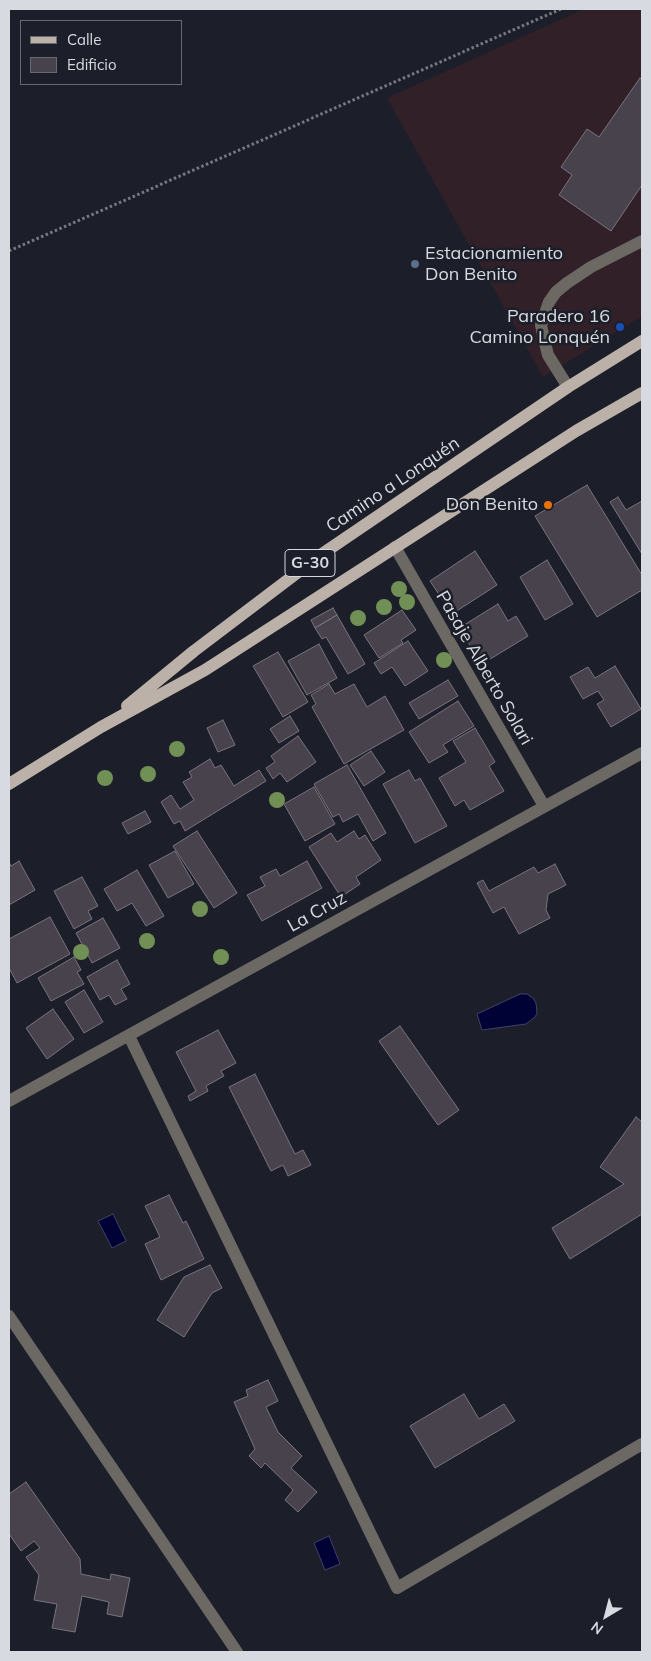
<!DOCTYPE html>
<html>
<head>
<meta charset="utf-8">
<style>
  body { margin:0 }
  #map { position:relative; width:651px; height:1661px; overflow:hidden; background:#1c1f29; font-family:Mulish,sans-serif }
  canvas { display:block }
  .frame { position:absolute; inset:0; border:10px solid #d8dae1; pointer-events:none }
  .legend { position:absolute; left:20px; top:20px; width:162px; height:65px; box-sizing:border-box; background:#1c1f29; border:1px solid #676a73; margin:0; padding:6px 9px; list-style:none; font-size:15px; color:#d8dae1 }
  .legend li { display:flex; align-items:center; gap:10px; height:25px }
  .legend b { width:25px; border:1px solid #676a73 }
  .north { position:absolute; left:581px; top:1591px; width:50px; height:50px; -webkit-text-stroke:4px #1c1f29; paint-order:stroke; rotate:217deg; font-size:14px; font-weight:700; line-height:20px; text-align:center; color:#d8dae1 }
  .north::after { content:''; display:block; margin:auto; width:18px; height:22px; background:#d8dae1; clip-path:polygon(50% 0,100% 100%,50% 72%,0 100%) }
</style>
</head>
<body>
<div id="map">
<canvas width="651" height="1661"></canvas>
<div class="frame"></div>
<ul class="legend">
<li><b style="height:6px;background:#bbb1a8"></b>Calle</li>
<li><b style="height:14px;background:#48424d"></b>Edificio</li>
</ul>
<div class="north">N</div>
</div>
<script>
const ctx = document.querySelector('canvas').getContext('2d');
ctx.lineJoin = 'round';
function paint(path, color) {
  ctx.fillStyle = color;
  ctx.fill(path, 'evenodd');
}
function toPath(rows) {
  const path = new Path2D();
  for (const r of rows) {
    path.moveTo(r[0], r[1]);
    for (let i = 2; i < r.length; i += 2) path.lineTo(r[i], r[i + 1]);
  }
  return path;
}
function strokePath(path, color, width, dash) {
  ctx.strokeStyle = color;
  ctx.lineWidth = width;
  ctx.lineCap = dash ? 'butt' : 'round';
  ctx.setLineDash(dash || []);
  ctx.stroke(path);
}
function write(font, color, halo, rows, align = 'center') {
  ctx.font = font + ' Mulish,sans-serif';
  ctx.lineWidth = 5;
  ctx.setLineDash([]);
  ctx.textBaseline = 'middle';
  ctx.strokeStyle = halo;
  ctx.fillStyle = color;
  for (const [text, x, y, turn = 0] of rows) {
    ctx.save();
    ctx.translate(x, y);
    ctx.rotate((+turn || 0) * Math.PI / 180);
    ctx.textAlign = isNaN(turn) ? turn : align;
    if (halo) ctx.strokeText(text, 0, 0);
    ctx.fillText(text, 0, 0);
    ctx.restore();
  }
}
const commercial = toPath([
  [584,9,642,9,642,316,543,377,387,98]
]);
const water = toPath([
  [520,994,527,994,533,998,536,1003,537,1013,535,1017,526,1024,482,1030,477,1014,520,994],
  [113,1214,126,1241,112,1248,98,1221,113,1214],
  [329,1536,340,1564,325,1570,314,1543,329,1536]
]);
const building = toPath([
  [640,78,642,80,642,185,611,231,559,195,572,175,561,167,587,129,599,137,640,78],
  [587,485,642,575,642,590,597,617,535,516,587,485],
  [618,497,626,510,642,501,642,554,610,502,618,497],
  [475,551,497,585,452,614,430,581,475,551],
  [547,560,573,604,545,620,520,577,547,560],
  [498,604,508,621,516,616,528,636,482,664,459,628,498,604],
  [333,608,337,615,315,628,311,620,333,608],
  [402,610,416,630,401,640,403,643,379,658,364,635,402,610],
  [337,615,365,664,348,674,326,637,322,639,315,628,337,615],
  [408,641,428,671,405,686,392,667,381,674,374,663,408,641],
  [319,644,337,678,307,695,288,661,319,644],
  [278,652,308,702,283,717,253,666,278,652],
  [615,666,641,709,611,727,597,704,604,700,598,691,583,699,570,677,588,667,595,678,615,666],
  [448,680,458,696,419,719,409,703,448,680],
  [329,684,335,694,354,684,367,707,385,696,404,730,344,764,312,707,316,704,311,695,329,684],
  [458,701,474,726,443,745,448,752,429,763,409,732,458,701],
  [290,716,299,731,279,743,270,729,290,716],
  [223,720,235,745,218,752,207,728,223,720],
  [475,728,495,762,489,766,504,791,470,810,464,800,455,806,439,778,466,762,453,741,475,728],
  [298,736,316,762,287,782,280,773,273,779,266,768,275,762,271,756,298,736],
  [371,751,385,772,364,786,350,765,371,751],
  [210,759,215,768,221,765,234,786,259,770,266,781,185,831,180,821,174,824,161,802,171,795,180,809,194,800,183,782,192,777,189,772,210,759],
  [347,765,386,833,373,841,358,814,343,822,339,814,333,817,314,784,347,765],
  [409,770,415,781,420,778,447,826,415,843,383,784,409,770],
  [314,787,335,824,305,841,284,804,314,787],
  [145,811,151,822,128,834,122,823,145,811],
  [197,831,237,893,214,908,173,846,197,831],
  [354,831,359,839,365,835,381,860,356,877,360,884,341,897,309,847,331,833,337,842,354,831],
  [175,851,194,884,168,898,149,865,175,851],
  [19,861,35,890,9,905,9,862,11,866,19,861],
  [307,861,322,888,262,921,247,895,265,886,260,877,276,869,280,876,307,861],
  [555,864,566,885,548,894,546,910,550,918,519,934,504,907,493,913,477,883,483,880,489,891,534,867,538,873,555,864],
  [137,870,164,916,146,926,132,903,117,911,104,889,137,870],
  [82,877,98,906,88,911,92,919,74,929,54,891,82,877],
  [50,917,70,954,17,983,9,968,9,939,50,917],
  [103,918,120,948,92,963,76,933,103,918],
  [74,957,81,970,77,972,84,984,51,1001,38,978,74,957],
  [117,960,130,984,121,989,127,999,115,1005,109,995,100,1000,87,977,117,960],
  [84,990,103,1022,84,1033,65,1002,84,990],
  [53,1009,74,1039,47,1059,26,1028,53,1009],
  [400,1026,459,1110,438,1125,379,1041,400,1026],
  [218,1030,236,1063,221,1071,224,1076,206,1086,208,1091,190,1101,188,1096,196,1091,176,1052,218,1030],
  [255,1074,295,1154,303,1150,311,1165,288,1176,283,1165,271,1171,229,1087,255,1074],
  [636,1117,642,1122,642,1214,570,1259,552,1228,624,1184,600,1167,636,1117],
  [169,1195,183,1223,186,1221,204,1259,161,1280,145,1244,160,1237,145,1206,169,1195],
  [210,1265,222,1288,212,1293,184,1337,157,1320,184,1277,210,1265],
  [268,1380,278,1401,266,1407,278,1432,302,1456,291,1468,317,1492,298,1512,285,1500,293,1490,265,1463,261,1468,249,1456,255,1449,234,1402,248,1396,246,1390,268,1380],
  [464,1394,479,1419,504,1404,515,1421,435,1468,410,1426,464,1394],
  [26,1482,80,1559,81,1574,110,1580,111,1574,130,1578,122,1617,107,1614,109,1602,82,1596,75,1632,52,1628,57,1604,34,1600,39,1575,26,1557,40,1548,34,1541,21,1551,9,1534,9,1494,26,1482]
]);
const path = toPath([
  [9,251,561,9]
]);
const minor = toPath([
  [568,387,548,355,544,339,541,325,549,302,556,292,567,283,591,267,642,241],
  [395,547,544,806],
  [129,1036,397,1588,642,1444],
  [9,1101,642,753],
  [9,1316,237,1652]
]);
const major = toPath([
  [127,706,194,651,322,554,568,387,642,341],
  [9,784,101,727,205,670,576,431,642,393]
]);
const trees = [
  [399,589],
  [407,602],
  [384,607],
  [358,618],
  [444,660],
  [177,749],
  [148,774],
  [105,778],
  [277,800],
  [200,909],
  [147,941],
  [81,952],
  [221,957]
];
const markers = [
  [415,264,5,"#5c6f8a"],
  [620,327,5,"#1a4fb4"],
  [548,505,5,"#e8710a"]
];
const shields = [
  [310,563,50]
];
const shieldNames = [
  ["G-30",310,563]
];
const poiNames = [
  ["Estacionamiento",425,254,"left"],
  ["Don Benito",425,275,"left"],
  ["Paradero 16",610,317],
  ["Camino Lonquén",610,338],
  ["Don Benito",538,505]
];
const streetNames = [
  ["Camino a Lonquén",393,485,-34],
  ["Pasaje Alberto Solari",484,668,60],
  ["La Cruz",317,912,-29]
];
paint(commercial, '#322028');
paint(water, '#000135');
strokePath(water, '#414269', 1);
paint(building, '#48424d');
strokePath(building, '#79737f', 1);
strokePath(path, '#777982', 3, [2.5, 2.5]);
strokePath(minor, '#6c6863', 12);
strokePath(major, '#bbb1a8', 12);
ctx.fillStyle = '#719055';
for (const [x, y] of trees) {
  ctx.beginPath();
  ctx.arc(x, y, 8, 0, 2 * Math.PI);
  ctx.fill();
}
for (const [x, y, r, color] of markers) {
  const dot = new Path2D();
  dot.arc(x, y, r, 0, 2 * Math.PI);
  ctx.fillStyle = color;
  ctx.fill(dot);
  strokePath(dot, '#1c1f29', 2);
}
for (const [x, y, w] of shields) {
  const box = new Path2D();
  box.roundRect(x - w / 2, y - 13.5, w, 27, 4);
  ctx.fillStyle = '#1c1f29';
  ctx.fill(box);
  strokePath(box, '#d8dae1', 1);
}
write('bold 16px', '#d8dae1', null, shieldNames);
write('18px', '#d8dae1', '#1c1f29', poiNames, 'right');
write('18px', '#d8dae1', '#1c1f29', streetNames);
</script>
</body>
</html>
